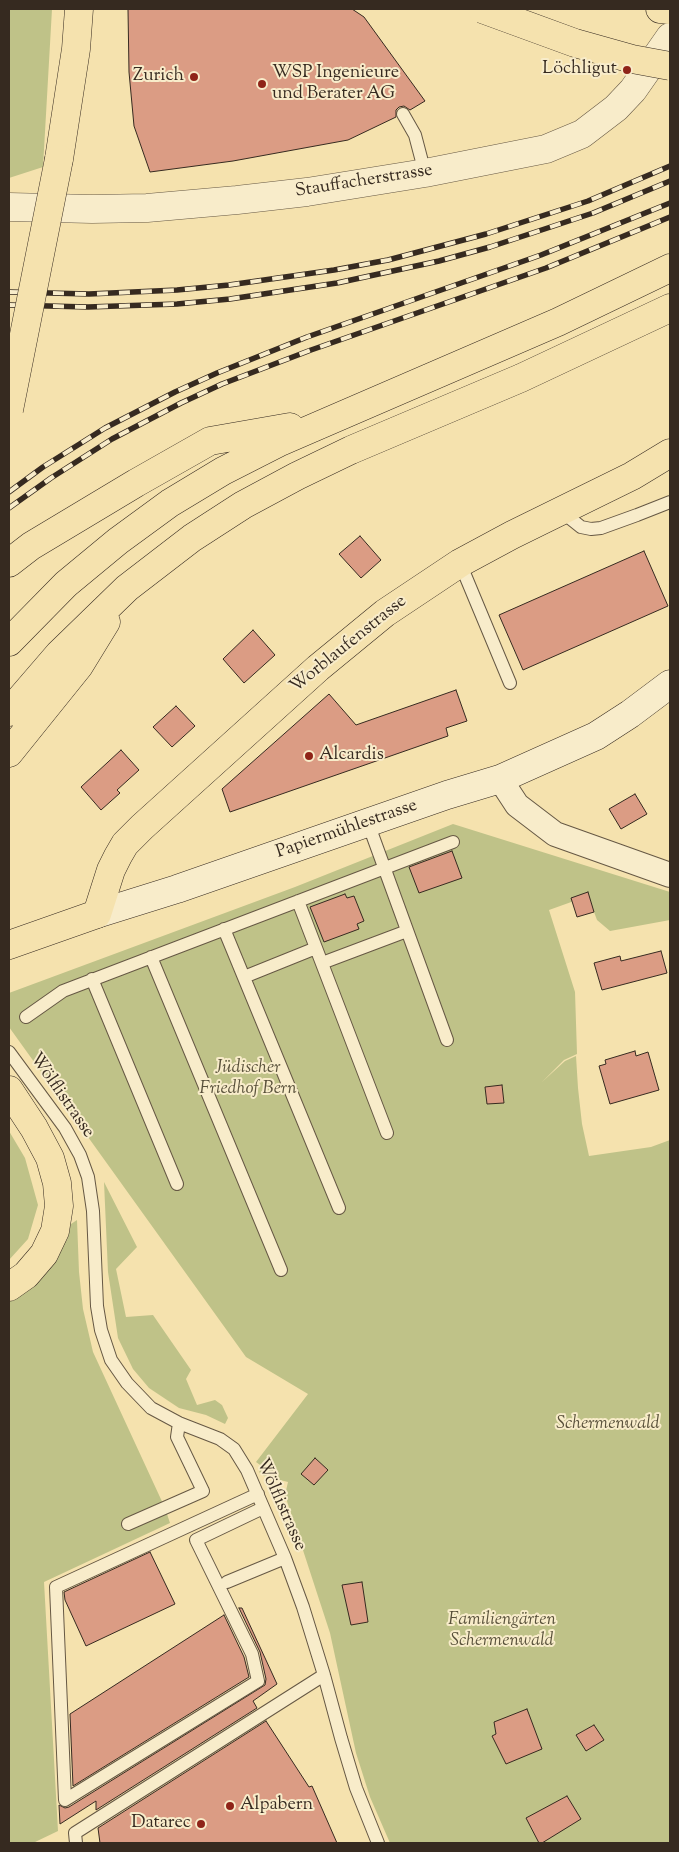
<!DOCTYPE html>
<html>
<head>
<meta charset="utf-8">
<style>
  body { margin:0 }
  #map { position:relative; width:679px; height:1852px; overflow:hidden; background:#f5e2ae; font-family:"Sorts Mill Goudy",serif }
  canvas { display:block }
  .frame { position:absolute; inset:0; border:10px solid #362a20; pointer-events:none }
</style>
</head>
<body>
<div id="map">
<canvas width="679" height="1852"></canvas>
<div class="frame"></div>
</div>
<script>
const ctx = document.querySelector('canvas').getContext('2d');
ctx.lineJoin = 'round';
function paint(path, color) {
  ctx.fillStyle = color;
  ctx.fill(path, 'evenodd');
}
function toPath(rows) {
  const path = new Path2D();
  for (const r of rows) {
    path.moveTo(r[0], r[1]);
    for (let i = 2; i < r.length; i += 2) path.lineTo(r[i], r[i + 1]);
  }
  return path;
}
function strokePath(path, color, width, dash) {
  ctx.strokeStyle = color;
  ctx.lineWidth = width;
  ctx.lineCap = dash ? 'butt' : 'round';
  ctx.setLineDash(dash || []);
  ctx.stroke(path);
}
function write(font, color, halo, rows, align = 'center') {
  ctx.font = font + ' "Sorts Mill Goudy",serif';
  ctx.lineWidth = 4;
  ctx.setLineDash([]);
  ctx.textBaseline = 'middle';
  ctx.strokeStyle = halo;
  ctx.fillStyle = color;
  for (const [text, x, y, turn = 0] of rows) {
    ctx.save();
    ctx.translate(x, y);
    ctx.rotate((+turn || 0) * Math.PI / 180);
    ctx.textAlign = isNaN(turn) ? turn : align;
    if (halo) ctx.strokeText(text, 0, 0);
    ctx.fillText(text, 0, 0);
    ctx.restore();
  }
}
const green = toPath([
  [9,9,52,9,43,167,9,178],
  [453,824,670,892,670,920,610,931,597,920,588,896,549,910,575,992,577,1054,564,1060,542,1082,565,1061,576,1056,578,1088,582,1124,589,1156,651,1147,670,1140,670,1843,390,1843,370,1797,356,1753,330,1633,285,1495,288,1482,264,1476,259,1472,263,1467,256,1462,308,1394,246,1357,9,1027,9,993,295,887],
  [9,1131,25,1158,38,1205,28,1239,9,1260],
  [104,1182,137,1247,116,1269,126,1317,153,1315,191,1370,186,1379,197,1405,215,1400,222,1405,228,1418,225,1424,206,1415,179,1408,149,1388,133,1369,118,1338,108,1272],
  [77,1220,79,1272,83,1309,93,1352,165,1508,170,1523,44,1582,58,1831,33,1843,10,1843,9,1827,9,1298,67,1240,71,1224]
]);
const building = toPath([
  [128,9,352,9,364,17,425,101,410,110,404,106,399,107,396,110,396,117,348,140,233,161,150,172,134,126,129,72,128,9],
  [360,536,381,560,361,578,339,554,360,536],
  [644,551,668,606,523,670,499,615,644,551],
  [253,630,275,655,244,683,223,659,253,630],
  [456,690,467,721,446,728,448,736,230,812,222,789,329,694,356,725,456,690],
  [176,706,195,726,172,747,153,727,176,706],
  [121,750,139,770,117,790,120,793,101,810,81,787,121,750],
  [635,794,647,814,621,829,609,809,635,794],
  [452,851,462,878,419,893,409,867,452,851],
  [588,892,594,912,577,917,571,898,588,892],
  [345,894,347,898,354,896,364,921,357,924,359,929,324,942,310,907,345,894],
  [661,951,667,973,602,990,594,963,620,956,621,961,661,951],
  [635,1051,636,1056,648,1052,659,1090,610,1104,599,1066,606,1064,605,1060,635,1051],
  [502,1085,504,1103,487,1104,485,1087,502,1085],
  [315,1458,328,1470,314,1485,301,1474,315,1458],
  [150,1552,175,1604,86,1646,65,1600,64,1592,150,1552],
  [362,1582,368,1622,351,1625,342,1585,362,1582],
  [239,1608,242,1608,277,1684,253,1701,257,1708,96,1810,96,1801,60,1824,59,1805,65,1808,69,1807,265,1685,266,1679,260,1652,239,1608],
  [224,1615,244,1657,249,1677,73,1786,70,1714,224,1615],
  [527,1709,542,1749,506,1764,492,1736,496,1734,494,1722,527,1709],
  [266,1721,309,1787,312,1786,337,1843,100,1843,98,1828,266,1721],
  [594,1725,604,1740,586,1751,576,1735,594,1725],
  [567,1796,581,1819,542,1843,539,1843,526,1818,567,1796]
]);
const service = toPath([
  [403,114,415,135,425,173],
  [561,511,581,527,591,529,601,528,637,515,670,502],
  [460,563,510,683],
  [368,823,447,1040],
  [298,901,387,1133],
  [224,929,339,1208],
  [151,957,281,1270],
  [322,963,407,931],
  [244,977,316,948],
  [92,979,177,1184],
  [26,1017,63,991,453,842],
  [9,1052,65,1128,80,1155,88,1177,93,1211,97,1306,101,1330,111,1360,127,1383,151,1408,179,1423,220,1439,234,1449,247,1470,285,1558,303,1607,324,1675,341,1738,356,1788,378,1843],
  [258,1494,56,1587,65,1800,258,1681,252,1654,196,1540,263,1508],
  [128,1524,203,1491,177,1437,179,1423],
  [227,1582,285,1558],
  [76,1843,75,1833,324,1675]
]);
const minor = toPath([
  [500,779,517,805,555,834,670,875]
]);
const tertiary = toPath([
  [9,207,92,209,147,208,237,200,307,192,425,173,546,149,582,134,616,108,633,90,670,37]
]);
const secondary = toPath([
  [97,914,177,889,447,795,500,779,596,736,630,714,670,684]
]);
const primary = toPath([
  [9,945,97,914,111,870,118,856,125,844,142,827,318,668,385,613,460,563,512,535,632,476,670,453]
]);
const motorway = toPath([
  [660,9,670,10],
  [59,159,76,49,79,9],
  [9,563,31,546,136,483,210,441,290,427],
  [9,642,66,584,118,541,170,503,223,471,278,443,558,322,670,268],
  [9,712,59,654,127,588,192,538,243,505,297,476,351,450,521,378,670,308],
  [9,753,79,666,106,622],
  [9,1090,34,1128,50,1158,57,1183,59,1206,55,1231,44,1254,26,1275,9,1287]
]);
const rail = toPath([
  [9,292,89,294,177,290,229,285,334,270,388,260,486,234,588,201,670,166],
  [9,305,88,307,177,304,230,299,337,283,439,261,490,247,593,213,670,181],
  [9,492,43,467,105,428,175,392,217,373,307,337,541,255,670,203],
  [9,508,51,478,112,439,181,403,222,384,311,350,546,268,670,217]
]);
const motorwayBridge = toPath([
  [482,9,575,43,632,59,670,66],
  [9,410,59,159]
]);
const markers = [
  [627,70,5,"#8f2418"],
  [194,77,5,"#8f2418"],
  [262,84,5,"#8f2418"],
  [309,756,5,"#8f2418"],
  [230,1806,5,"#8f2418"],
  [201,1824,5,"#8f2418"]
];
const poiNames = [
  ["Löchligut",617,70],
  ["WSP Ingenieure",272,74,"left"],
  ["und Berater AG",272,95,"left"],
  ["Zurich",184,77],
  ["Alcardis",319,756,"left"],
  ["Alpabern",240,1806,"left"],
  ["Datarec",191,1824]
];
const streetNames = [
  ["Stauffacherstrasse",364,182,-9],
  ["Worblaufenstrasse",349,645,-39],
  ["Papiermühlestrasse",347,830,-19],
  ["Wölflistrasse",61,1096,55],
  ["Wölflistrasse",280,1505,66]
];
const parkNames = [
  ["Jüdischer",248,1069],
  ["Friedhof Bern",248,1090],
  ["Schermenwald",608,1425],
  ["Familiengärten",502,1621],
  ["Schermenwald",502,1642]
];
paint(green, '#bfc288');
paint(building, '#db9c84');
strokePath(building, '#362a20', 1);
strokePath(service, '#665844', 14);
strokePath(minor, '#665844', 26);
strokePath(tertiary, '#665844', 29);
strokePath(secondary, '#362a20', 29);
strokePath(primary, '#362a20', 29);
strokePath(motorway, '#362a20', 29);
strokePath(service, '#f8ecca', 12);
strokePath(minor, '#f8ecca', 24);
strokePath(tertiary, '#f8ecca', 28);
strokePath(secondary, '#f8ecca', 28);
strokePath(primary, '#f5e2ae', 28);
strokePath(motorway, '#f5e2ae', 28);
strokePath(rail, '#362a20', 5.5);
strokePath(rail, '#f8ecca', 4, [11]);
strokePath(motorwayBridge, '#362a20', 29, []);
strokePath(motorwayBridge, '#f5e2ae', 28);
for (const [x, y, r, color] of markers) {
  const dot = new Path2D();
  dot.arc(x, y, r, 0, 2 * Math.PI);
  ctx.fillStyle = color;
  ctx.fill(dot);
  strokePath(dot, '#f8ecca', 2);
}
write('18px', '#362a20', '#f8ecca', poiNames, 'right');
write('18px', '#362a20', '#f8ecca', streetNames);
write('italic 18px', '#58503a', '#f8ecca', parkNames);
</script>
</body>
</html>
